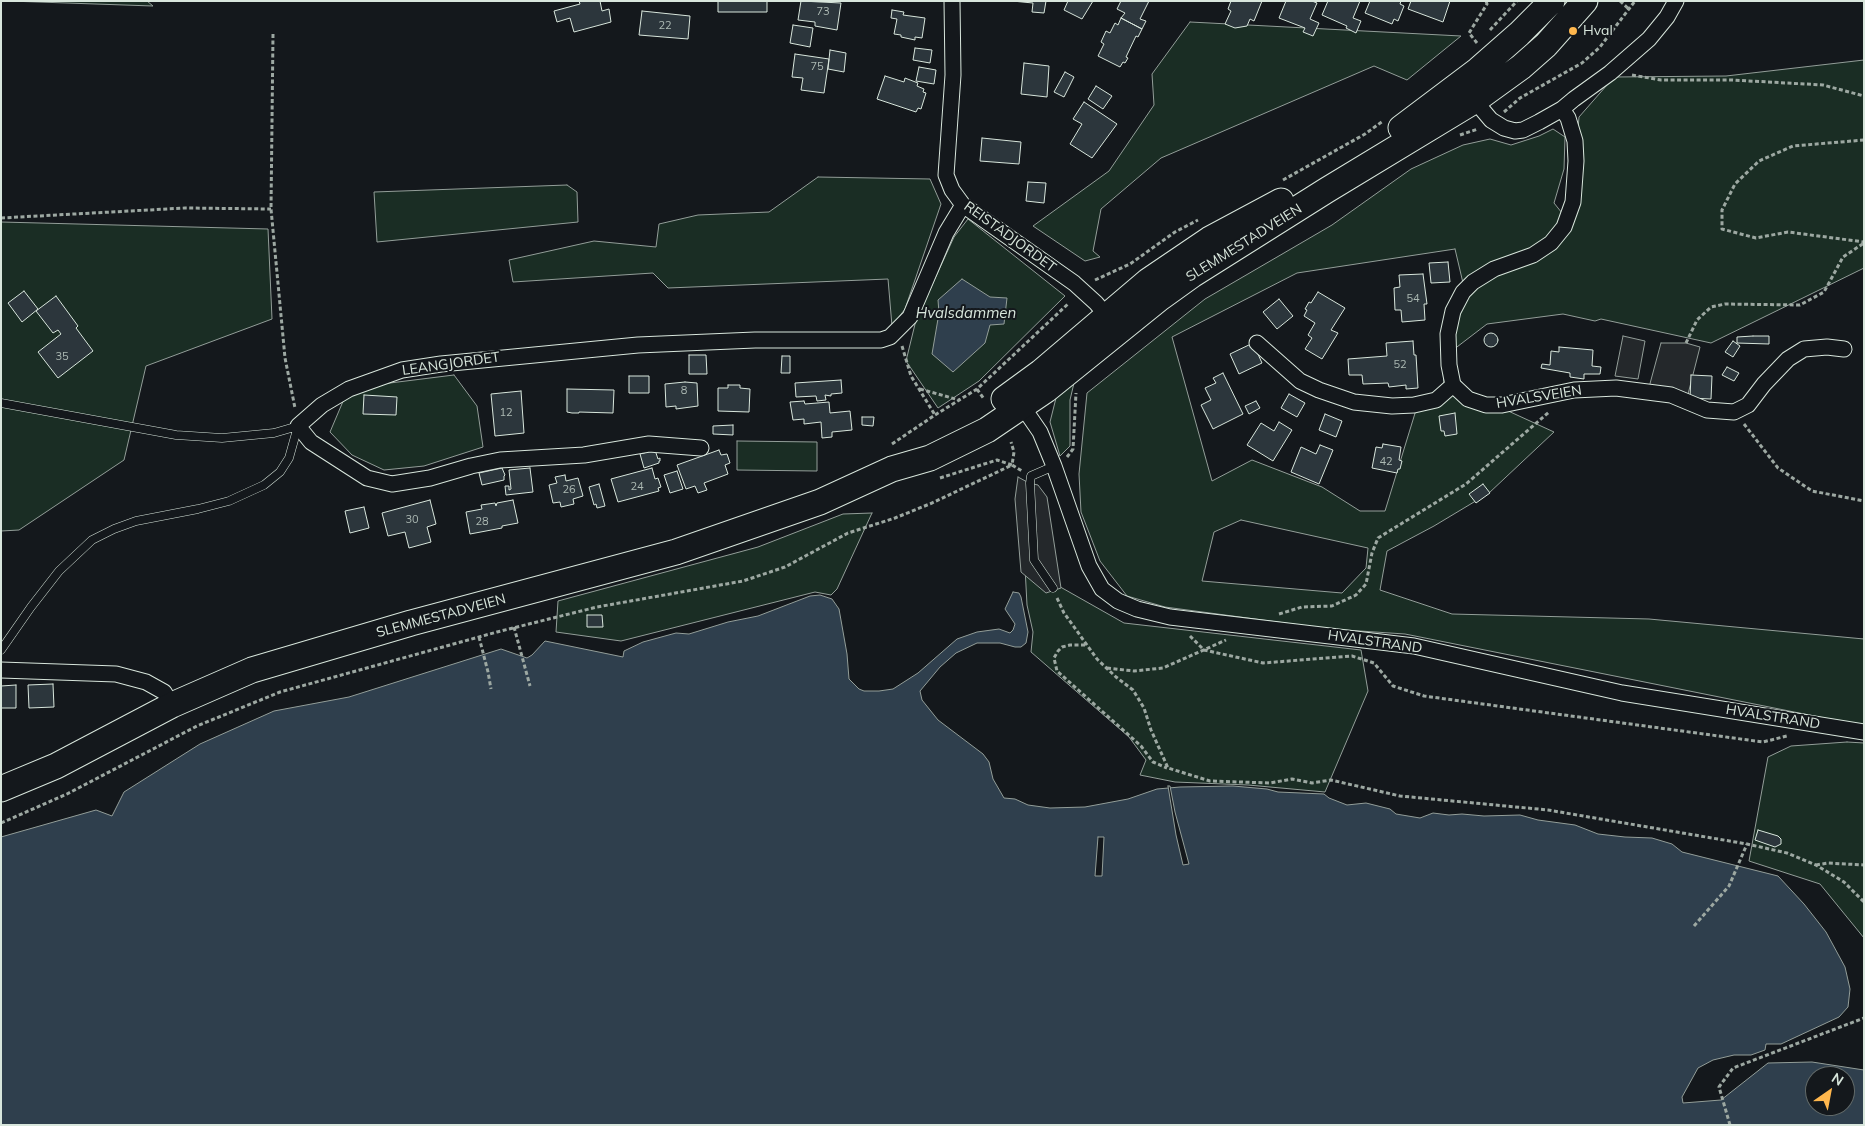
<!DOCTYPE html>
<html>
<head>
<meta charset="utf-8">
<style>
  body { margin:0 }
  #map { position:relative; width:1865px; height:1126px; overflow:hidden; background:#14181c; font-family:Mulish,sans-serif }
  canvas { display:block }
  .frame { position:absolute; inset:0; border:2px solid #d8e6dc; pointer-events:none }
  .north { position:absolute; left:1805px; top:1066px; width:50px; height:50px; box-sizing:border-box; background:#14181c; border:1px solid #626a69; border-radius:50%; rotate:33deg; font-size:14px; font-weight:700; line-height:20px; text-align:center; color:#d8e6dc }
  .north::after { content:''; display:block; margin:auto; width:18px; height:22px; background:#ffb74d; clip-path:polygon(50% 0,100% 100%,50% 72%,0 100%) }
</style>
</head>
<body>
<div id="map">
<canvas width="1865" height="1126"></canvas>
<div class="frame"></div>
<div class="north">N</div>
</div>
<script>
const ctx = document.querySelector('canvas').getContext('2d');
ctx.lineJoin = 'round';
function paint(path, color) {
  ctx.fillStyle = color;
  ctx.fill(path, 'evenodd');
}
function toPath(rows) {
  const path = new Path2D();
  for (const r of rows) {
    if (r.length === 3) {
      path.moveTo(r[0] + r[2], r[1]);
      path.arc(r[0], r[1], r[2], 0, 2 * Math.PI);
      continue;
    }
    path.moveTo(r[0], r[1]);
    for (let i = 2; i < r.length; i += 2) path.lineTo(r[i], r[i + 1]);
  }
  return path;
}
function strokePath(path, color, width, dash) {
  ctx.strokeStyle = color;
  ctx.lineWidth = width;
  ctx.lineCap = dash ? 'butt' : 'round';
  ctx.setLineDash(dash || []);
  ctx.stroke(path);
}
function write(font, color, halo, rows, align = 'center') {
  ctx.font = font + ' Mulish,sans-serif';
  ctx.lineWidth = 4;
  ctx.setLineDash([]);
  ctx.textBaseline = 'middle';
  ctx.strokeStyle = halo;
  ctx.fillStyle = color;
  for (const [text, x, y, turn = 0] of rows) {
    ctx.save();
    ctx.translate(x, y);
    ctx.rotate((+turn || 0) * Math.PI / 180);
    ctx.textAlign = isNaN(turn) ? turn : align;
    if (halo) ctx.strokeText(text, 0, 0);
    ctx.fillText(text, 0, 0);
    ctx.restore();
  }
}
const green = toPath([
  [9,1,147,1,153,6,9,1],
  [1190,22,1461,36,1407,80,1374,66,1161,158,1101,209,1093,251,1100,257,1085,261,1033,226,1109,171,1154,105,1152,74,1190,22],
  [1864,60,1864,268,1711,343,1601,319,1595,321,1563,314,1487,324,1453,350,1455,373,1469,393,1554,432,1489,493,1434,526,1387,551,1380,590,1452,614,1649,619,1864,639,1864,726,1405,634,1330,629,1165,607,1127,596,1100,561,1081,512,1079,474,1087,393,1205,299,1332,225,1411,169,1463,145,1490,139,1511,145,1539,136,1553,129,1565,137,1564,169,1554,203,1570,223,1579,117,1614,77,1726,76,1864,60],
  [1455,249,1463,283,1442,357,1444,384,1442,405,1416,410,1385,511,1360,511,1322,487,1252,460,1212,481,1172,337,1297,273,1455,249],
  [1241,520,1368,548,1366,568,1342,593,1202,581,1214,532,1241,520],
  [818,177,930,179,941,204,905,309,892,326,888,279,668,288,653,273,513,282,509,260,594,241,656,247,659,224,698,215,769,212,818,177],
  [567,185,577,192,578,222,377,242,374,192,567,185],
  [968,219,1065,296,979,381,938,408,906,361,916,320,954,237,968,219],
  [1,222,268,229,272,319,146,366,124,460,19,530,1,531,1,222],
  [454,375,477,406,483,447,424,466,384,470,352,455,330,432,344,399,374,385,454,375],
  [1074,383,1070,400,1070,446,1060,456,1050,422,1057,394,1074,383],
  [737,441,817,442,817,471,737,470,737,441],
  [872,513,837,589,831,595,815,592,621,641,556,632,558,601,758,547,843,514,872,513],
  [1025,567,1124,623,1361,650,1368,691,1325,792,1248,785,1175,782,1140,775,1146,760,1129,737,1031,652,1033,632,1027,605,1025,567],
  [1847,742,1864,743,1864,938,1820,884,1749,861,1768,757,1791,746,1847,742]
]);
const parking = toPath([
  [1623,336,1645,341,1638,379,1615,376,1623,336],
  [1661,343,1686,343,1700,347,1686,402,1648,391,1661,343],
  [1018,477,1029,483,1038,485,1047,497,1061,588,1046,593,1021,572,1015,499,1018,477]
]);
const water = toPath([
  [962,279,990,297,1007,298,1004,324,990,325,985,343,953,372,932,354,939,313,938,300,962,279],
  [1013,592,1019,593,1021,597,1028,632,1026,643,1021,647,1015,647,1000,643,977,643,956,653,940,667,920,691,922,700,938,720,983,754,989,762,993,779,1004,798,1015,799,1028,805,1050,808,1085,807,1128,799,1157,789,1180,787,1233,786,1267,789,1278,792,1324,794,1329,798,1347,805,1366,803,1390,809,1396,814,1420,818,1433,813,1449,815,1462,814,1484,816,1520,815,1538,820,1575,825,1598,834,1625,837,1652,838,1672,844,1682,852,1778,876,1804,904,1826,932,1845,967,1850,989,1848,1007,1839,1017,1781,1044,1766,1044,1765,1050,1751,1055,1734,1055,1713,1060,1698,1068,1682,1097,1683,1103,1721,1100,1768,1063,1812,1062,1864,1070,1864,1125,1,1125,1,837,96,810,112,816,124,792,200,744,274,711,349,697,501,649,527,658,532,655,545,641,623,657,624,651,643,642,676,633,689,634,728,622,758,616,810,596,820,595,832,599,839,609,847,654,849,679,859,689,864,691,879,691,893,689,918,673,957,639,977,632,999,629,1010,633,1013,630,1015,624,1005,609,1013,592],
  [1815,1076,1845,1076,1845,1106,1815,1106,1815,1076]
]);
const pier = toPath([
  [1168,786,1170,786,1175,812,1189,864,1183,865,1176,835,1168,786],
  [1098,837,1104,837,1102,876,1095,876,1098,837]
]);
const building = toPath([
  [579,1,600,1,602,11,609,9,611,22,574,32,570,18,557,22,554,11,580,4,579,1],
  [718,1,767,1,767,12,718,12,718,1],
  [801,1,841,3,837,30,815,26,815,22,798,20,801,1],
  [1012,1,1046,1,1044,13,1032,12,1033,3,1012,1],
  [1068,1,1093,1,1082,19,1064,10,1068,1],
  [1121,1,1149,1,1140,19,1146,21,1142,29,1121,18,1125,13,1117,9,1121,1],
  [1231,1,1262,1,1254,21,1250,19,1247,26,1235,28,1225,24,1231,11,1228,9,1231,1],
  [1286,1,1312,1,1317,3,1310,19,1319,23,1313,36,1303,32,1305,28,1279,18,1286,1],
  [1328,1,1360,1,1353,18,1361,21,1356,33,1346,28,1347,26,1322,15,1328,1],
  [1370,1,1401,1,1400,4,1404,6,1398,21,1394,19,1392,24,1365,13,1370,1],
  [1411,1,1450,1,1443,22,1408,9,1411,1],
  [892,10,904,12,903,15,925,18,922,38,915,37,915,40,901,37,901,35,894,34,897,19,891,18,892,10],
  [642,11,690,16,688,39,639,35,642,11],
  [1121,18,1142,29,1138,37,1136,36,1126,57,1128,58,1125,63,1123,62,1120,67,1098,56,1104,44,1101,42,1106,31,1110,33,1115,23,1118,25,1121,18],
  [793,25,813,28,810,47,790,43,793,25],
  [915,48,932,50,930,63,913,60,915,48],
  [830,50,846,53,844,72,828,69,830,50],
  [795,54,829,59,824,93,801,90,803,78,792,77,795,54],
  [1024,63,1049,66,1047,97,1021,94,1024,63],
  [919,67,936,70,934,84,916,81,919,67],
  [1065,72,1074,77,1064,97,1054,92,1065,72],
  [885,76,904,82,905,78,918,83,917,86,924,89,923,92,926,93,921,109,918,108,916,112,877,99,885,76],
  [1096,86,1112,96,1103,109,1088,99,1096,86],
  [1084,102,1117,124,1092,158,1070,144,1082,124,1073,119,1084,102],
  [982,138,1021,142,1019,164,980,161,982,138],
  [1028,182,1046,183,1044,203,1026,201,1028,182],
  [1448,262,1450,282,1431,283,1429,263,1448,262],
  [1423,274,1427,304,1424,304,1425,320,1402,322,1401,310,1395,310,1394,288,1400,287,1399,275,1423,274],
  [24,291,38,309,22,322,8,303,24,291],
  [1318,292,1345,308,1331,330,1338,333,1322,359,1305,349,1312,338,1308,335,1315,323,1304,316,1307,310,1305,309,1309,302,1311,303,1318,292],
  [56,296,78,326,76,328,93,351,58,378,38,352,61,334,58,330,53,333,36,311,56,296],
  [1279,299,1293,316,1277,329,1263,312,1279,299],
  [1491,340,7],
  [1753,336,1769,336,1769,344,1737,343,1737,337,1753,336],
  [1413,341,1414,355,1416,355,1418,388,1406,389,1406,385,1389,387,1388,383,1363,384,1362,375,1349,375,1348,359,1387,356,1386,343,1413,341],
  [1733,341,1740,346,1733,357,1725,352,1733,341],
  [1253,343,1262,363,1239,374,1230,354,1253,343],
  [1559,347,1593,350,1592,366,1601,367,1600,374,1584,374,1584,379,1570,377,1570,373,1541,368,1542,364,1550,365,1551,351,1559,352,1559,347],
  [689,355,706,355,707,374,689,374,689,355],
  [782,356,790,356,790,373,781,373,782,356],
  [1727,367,1739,373,1734,381,1722,375,1727,367],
  [1223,373,1243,414,1213,429,1201,405,1211,400,1205,388,1216,383,1213,378,1223,373],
  [1691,375,1712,376,1711,399,1690,398,1691,375],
  [629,376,649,376,649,393,629,393,629,376],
  [841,380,842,393,831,394,831,396,825,395,826,400,817,401,816,396,796,397,795,383,841,380],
  [685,382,697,383,698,406,676,409,676,406,666,407,665,384,685,382],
  [728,385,740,385,740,388,750,389,749,412,718,411,718,388,728,388,728,385],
  [567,389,614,390,613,413,579,412,579,413,572,413,567,412,567,389],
  [521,391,524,433,495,436,491,394,521,391],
  [1289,394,1305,403,1297,417,1281,408,1289,394],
  [364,395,397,397,396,415,363,414,364,395],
  [804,401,805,404,829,402,830,413,850,411,852,430,832,432,832,437,822,438,821,422,804,424,804,419,793,420,790,402,804,401],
  [1256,401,1260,408,1249,414,1245,406,1256,401],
  [1455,413,1457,434,1445,436,1444,431,1441,431,1439,416,1455,413],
  [1325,414,1342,421,1336,437,1319,430,1325,414],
  [862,417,874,417,873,426,862,425,862,417],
  [1279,422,1292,430,1273,461,1247,445,1261,423,1274,431,1279,422],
  [733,425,733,435,713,434,713,426,733,425],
  [1383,444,1401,447,1399,460,1402,461,1400,469,1398,469,1397,473,1372,468,1376,447,1382,448,1383,444],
  [1320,445,1333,450,1319,484,1291,472,1301,447,1316,454,1320,445],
  [655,450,658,459,660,458,660,461,659,461,659,463,644,468,640,454,655,450],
  [719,450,721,455,727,454,730,463,725,465,728,474,704,483,707,490,698,493,695,486,686,489,677,465,719,450],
  [502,468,505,475,504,476,504,480,482,485,479,473,502,468],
  [530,468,533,492,506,495,505,486,509,486,509,490,511,489,509,470,530,468],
  [652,468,655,479,658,478,661,487,658,488,659,491,618,502,611,479,652,468],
  [677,471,683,489,670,493,664,475,677,471],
  [565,475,566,481,578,478,583,496,573,499,574,504,561,507,560,502,553,503,549,485,557,483,555,477,565,475],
  [599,484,605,506,597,508,596,504,594,505,589,487,599,484],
  [1483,484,1490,493,1476,503,1469,494,1483,484],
  [430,500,436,524,427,527,431,542,409,548,405,532,388,536,382,513,430,500],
  [513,500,518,523,502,526,502,528,470,534,466,512,482,509,481,505,495,503,496,506,497,503,513,500],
  [364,507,369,528,350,533,345,511,364,507],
  [587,615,602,615,603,627,587,627,587,615],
  [53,684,54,707,29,708,28,685,53,684],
  [16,685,16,708,1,708,1,686,16,685],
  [1758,830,1778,836,1781,839,1781,844,1775,847,1755,840,1758,830]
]);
const path = toPath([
  [1620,1,1630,10],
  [1490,30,1517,1],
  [273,34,271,209,285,358,295,408],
  [1477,43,1469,33,1487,4,1486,1],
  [1632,75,1661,80,1732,80,1823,85,1864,96],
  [1504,112,1520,98,1582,63,1600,47,1635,1],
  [1460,135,1478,129],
  [1864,140,1793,146,1759,161,1735,184,1722,210,1722,229,1756,238,1788,232,1864,242],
  [1283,180,1365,134,1383,121],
  [1,218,185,208,271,209],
  [1095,280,1130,264,1175,232,1198,220],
  [1686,343,1697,320,1711,307,1725,304,1800,305,1824,292,1843,257,1864,243],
  [902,346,911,376,935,415],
  [920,389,959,400],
  [977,389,984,399],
  [1744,424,1778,468,1812,491,1864,501],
  [892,444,935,415,977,389,1069,303],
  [1067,457,1073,449,1076,393],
  [940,478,997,460,1012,465,1014,452,1011,442],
  [1057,598,1064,613,1097,659,1116,677,1133,690,1144,708,1151,730,1168,768,1210,781,1270,783,1292,779,1312,783,1331,780,1400,796,1548,810,1747,844,1787,853,1816,865,1844,882,1864,902],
  [1279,614,1302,607,1332,606,1356,595,1366,584,1372,553,1378,538,1466,484,1549,412],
  [514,627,530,686],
  [1190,636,1204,650,1263,663,1352,656,1374,663,1393,686,1424,696,1763,742,1787,736],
  [479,637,488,672,491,689],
  [1085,645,1070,645,1062,647,1058,651,1054,658,1057,671,1141,746,1153,762,1167,768],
  [1107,668,1134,671,1163,668,1226,640],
  [1,823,67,794,197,726,280,692,497,632,597,607,743,581,785,567,848,533,895,518,932,503,1012,465,1022,471],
  [1816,865,1828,863,1864,865],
  [1694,926,1729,886,1747,844],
  [1730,1125,1719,1087,1733,1068,1864,1018]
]);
const service = toPath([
  [1,403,176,435,222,438,274,433,298,426],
  [1053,588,1034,560,1030,483,1031,476,1054,466],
  [1,650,31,607,59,571,92,540,114,529,136,521,198,509,229,501,264,485,280,472,289,458,298,426]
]);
const minor = toPath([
  [952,1,953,75,946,175,952,190,963,205,1074,283,1096,303,1112,322],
  [1470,95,1491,120,1504,128,1515,131,1523,130,1539,122,1562,109,1568,118,1575,141,1576,161,1573,202,1564,227,1551,243,1533,255,1494,269,1473,282,1463,292,1453,311,1448,334,1449,365,1453,385,1468,399,1486,405,1502,405,1574,390,1616,388,1671,395,1707,410,1734,412,1748,405,1764,384,1788,359,1804,349,1827,347,1844,349],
  [1562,109,1574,99,1610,73,1649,39,1667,17,1676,1],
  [1257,343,1300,381,1319,390,1354,402,1392,406,1414,405,1436,400,1453,385],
  [1018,400,1040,432,1054,466,1089,566,1102,589,1118,601,1137,609,1170,617,1414,646,1622,693,1864,732],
  [701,448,649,444,584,455,500,460,471,466,430,478,392,484,367,478,311,442,298,426,322,405,349,389,402,370,441,364,638,345,755,340,881,340,890,337,910,317,946,233,963,205],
  [1,670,116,674,146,682,164,692,172,705]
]);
const primary = toPath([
  [1401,128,1478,70,1519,34,1552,1],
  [1004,399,1041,372,1148,281,1210,239,1281,201],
  [1,789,56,766,172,705,252,670,411,623,676,552,820,502,892,469,930,458,987,430,1046,390,1160,298,1192,275,1327,190,1474,101,1521,67,1546,45,1585,1]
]);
const markers = [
  [1573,31,5,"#ffb74d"]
];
const numberNames = [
  ["73",823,12],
  ["22",665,26],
  ["75",817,67],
  ["54",1413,299],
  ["35",62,357],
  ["52",1400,365],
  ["8",684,391],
  ["12",506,413],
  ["42",1386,462],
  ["24",637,487],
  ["26",569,490],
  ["30",412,520],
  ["28",482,522]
];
const poiNames = [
  ["Hval",1583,31]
];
const streetNames = [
  ["REISTADJORDET",1010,237,36],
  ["SLEMMESTADVEIEN",1244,243,-32],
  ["LEANGJORDET",451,364,-8],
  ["HVALSVEIEN",1539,397,-9],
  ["SLEMMESTADVEIEN",441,616,-15],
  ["HVALSTRAND",1375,642,8],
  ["HVALSTRAND",1773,717,9]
];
const waterNames = [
  ["Hvalsdammen",966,313]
];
paint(green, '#1a2d24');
strokePath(green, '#939e99', 1);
paint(parking, '#24282b');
strokePath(parking, '#939e99', 1);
paint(water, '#2f3f4d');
strokePath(water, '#939e99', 1);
paint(pier, '#14181c');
strokePath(pier, '#939e99', 1);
paint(building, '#2c363c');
strokePath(building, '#d8e6dc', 1);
strokePath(service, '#d8e6dc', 9);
strokePath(minor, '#d8e6dc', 17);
strokePath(primary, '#d8e6dc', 27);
strokePath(path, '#9da8a2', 3, [4, 2.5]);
strokePath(service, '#14181c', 8);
strokePath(minor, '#14181c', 15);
strokePath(primary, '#14181c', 25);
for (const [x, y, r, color] of markers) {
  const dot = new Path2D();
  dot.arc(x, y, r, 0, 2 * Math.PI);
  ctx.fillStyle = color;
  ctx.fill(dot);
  strokePath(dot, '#14181c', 2);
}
write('11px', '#adbab4', null, numberNames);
write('14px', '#d8e6dc', '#14181c', poiNames, 'left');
write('14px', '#d8e6dc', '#14181c', streetNames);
write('italic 15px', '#d8e6dc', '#14181c', waterNames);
</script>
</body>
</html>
